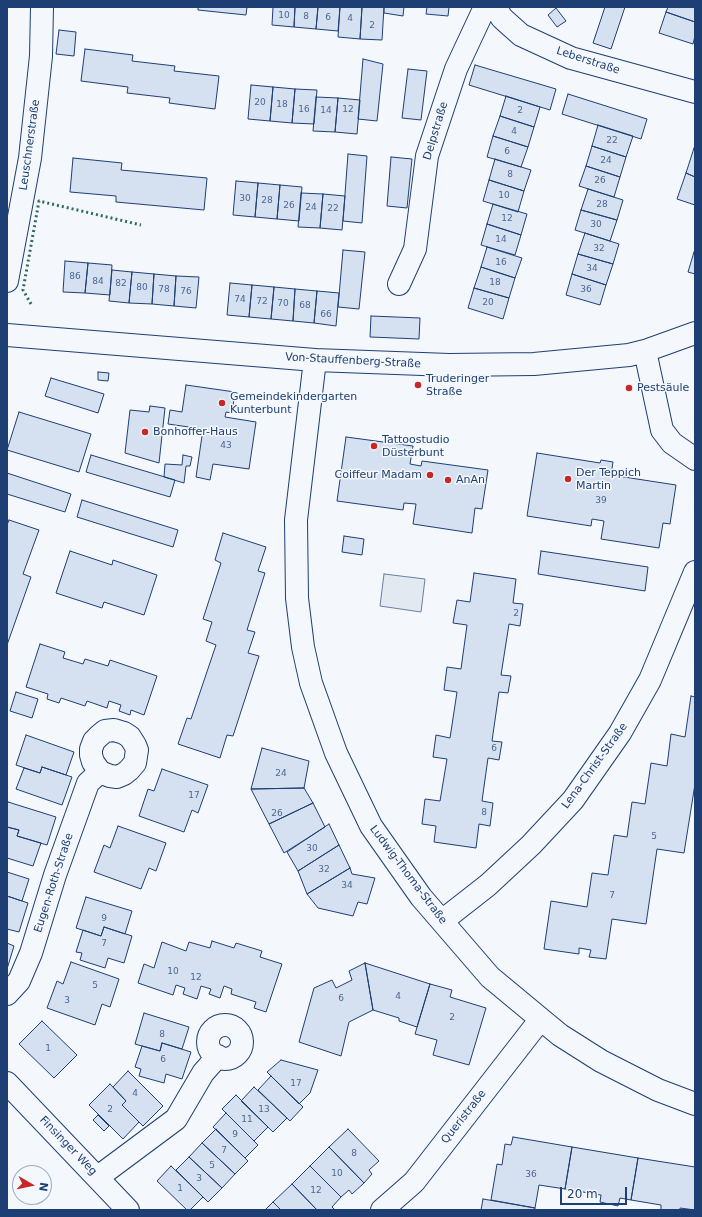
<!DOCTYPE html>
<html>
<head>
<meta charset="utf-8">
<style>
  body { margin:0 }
  #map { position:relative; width:702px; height:1217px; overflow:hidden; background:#f4f7fb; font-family:"DejaVu Sans",sans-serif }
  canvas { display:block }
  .frame { position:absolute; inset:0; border:8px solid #1d3f73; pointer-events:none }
  .north { position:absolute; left:12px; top:1165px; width:40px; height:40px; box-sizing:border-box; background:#f4f7fb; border:1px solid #9eadc5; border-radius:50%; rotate:99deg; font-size:11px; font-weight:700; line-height:16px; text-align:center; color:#1d3f73 }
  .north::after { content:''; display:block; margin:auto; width:14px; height:18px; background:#c62828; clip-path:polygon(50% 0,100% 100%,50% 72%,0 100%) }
  .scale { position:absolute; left:560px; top:1187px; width:67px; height:18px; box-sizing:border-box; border:2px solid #1d3f73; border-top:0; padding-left:5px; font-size:12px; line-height:14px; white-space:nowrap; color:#1d3f73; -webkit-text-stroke:3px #f4f7fb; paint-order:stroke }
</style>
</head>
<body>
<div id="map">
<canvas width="702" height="1217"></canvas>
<div class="frame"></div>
<div class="north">N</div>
<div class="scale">20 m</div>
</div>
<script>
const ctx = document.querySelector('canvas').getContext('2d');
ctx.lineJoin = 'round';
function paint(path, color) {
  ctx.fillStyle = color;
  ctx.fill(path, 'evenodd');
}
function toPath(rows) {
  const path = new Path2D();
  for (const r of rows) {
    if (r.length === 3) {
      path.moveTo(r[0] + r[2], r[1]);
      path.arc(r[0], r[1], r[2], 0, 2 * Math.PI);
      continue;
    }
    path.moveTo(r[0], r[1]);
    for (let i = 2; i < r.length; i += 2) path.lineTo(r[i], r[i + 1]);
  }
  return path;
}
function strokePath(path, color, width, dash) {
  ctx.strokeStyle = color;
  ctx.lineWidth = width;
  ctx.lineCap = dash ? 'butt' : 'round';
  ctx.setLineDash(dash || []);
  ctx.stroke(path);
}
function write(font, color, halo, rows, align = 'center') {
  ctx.font = font + ' "DejaVu Sans",sans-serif';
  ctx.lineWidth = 3;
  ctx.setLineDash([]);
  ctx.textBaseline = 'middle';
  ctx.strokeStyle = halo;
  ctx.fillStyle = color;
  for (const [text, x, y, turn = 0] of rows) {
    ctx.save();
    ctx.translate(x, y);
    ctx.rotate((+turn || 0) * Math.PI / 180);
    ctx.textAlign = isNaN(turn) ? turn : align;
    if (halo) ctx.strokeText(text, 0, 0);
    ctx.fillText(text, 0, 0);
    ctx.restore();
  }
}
const green = toPath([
  [384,574,425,579,421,612,380,606,384,574]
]);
const building = toPath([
  [198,7,247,7,246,15,198,10,198,7],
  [273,7,295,7,294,27,272,25,273,7],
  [295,7,318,7,316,29,294,27,295,7],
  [318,7,340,7,338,31,316,29,318,7],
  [340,7,362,7,360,39,338,37,340,7],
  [362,7,384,7,382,40,360,39,362,7],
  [384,7,404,7,403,16,384,13,384,7],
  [427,7,449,7,448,16,426,14,427,7],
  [605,7,625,7,611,49,593,43,605,7],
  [668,7,695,7,695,22,666,12,668,7],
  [556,8,566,21,557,27,548,15,556,8],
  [666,12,695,22,695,36,693,44,659,33,666,12],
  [59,30,76,32,74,56,56,54,59,30],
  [85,49,133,55,132,61,175,66,174,71,219,76,215,109,169,103,170,98,127,93,128,87,81,81,85,49],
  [363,59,383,64,377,121,358,119,363,59],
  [475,65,556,89,550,110,469,85,475,65],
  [408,69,427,71,421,120,402,118,408,69],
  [251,85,273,87,270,121,248,119,251,85],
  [273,87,295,89,292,123,270,121,273,87],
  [295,89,317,90,314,124,292,123,295,89],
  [568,94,647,119,641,139,562,114,568,94],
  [506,96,540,107,534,127,500,116,506,96],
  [316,97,338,98,335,132,313,131,316,97],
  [338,98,360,100,357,134,335,132,338,98],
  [500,116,534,127,528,147,493,136,500,116],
  [598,125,633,136,626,157,592,146,598,125],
  [493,136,528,147,521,167,487,157,493,136],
  [592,146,626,157,620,177,586,166,592,146],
  [694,148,695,148,695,177,686,173,694,148],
  [348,154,367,156,362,223,343,221,348,154],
  [391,157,412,159,407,208,387,206,391,157],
  [73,158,122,163,121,170,207,178,204,210,116,202,116,196,70,192,73,158],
  [495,159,531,170,524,191,489,180,495,159],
  [586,166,620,177,614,197,579,186,586,166],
  [686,173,695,177,695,205,677,199,686,173],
  [489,180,524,191,518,212,483,201,489,180],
  [236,181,258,183,255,217,233,215,236,181],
  [258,183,280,185,277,219,255,217,258,183],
  [280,185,302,187,299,221,277,219,280,185],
  [588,189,623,200,617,220,581,210,588,189],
  [301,193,323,194,320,228,298,227,301,193],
  [323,194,345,196,342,230,320,228,323,194],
  [493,204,527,214,521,235,487,224,493,204],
  [581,210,617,220,610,241,575,230,581,210],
  [487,224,521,235,515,255,481,245,487,224],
  [585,233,619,244,613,264,578,254,585,233],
  [487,247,522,258,515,278,481,267,487,247],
  [343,250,365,252,359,309,338,307,343,250],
  [694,252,695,252,695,274,688,272,694,252],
  [578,254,613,264,606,285,572,274,578,254],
  [65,261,88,263,85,293,63,292,65,261],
  [88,263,112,265,110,295,85,293,88,263],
  [481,267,515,278,509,298,474,288,481,267],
  [112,270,132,272,129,303,109,301,112,270],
  [132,272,154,274,152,304,129,303,132,272],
  [154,274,176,276,174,306,152,304,154,274],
  [572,274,606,285,600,305,566,295,572,274],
  [176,276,199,277,196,308,174,306,176,276],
  [230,283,252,285,249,317,227,315,230,283],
  [252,285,274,287,271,319,249,317,252,285],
  [274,287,295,289,293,321,271,319,274,287],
  [474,288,509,298,503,319,468,308,474,288],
  [295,289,317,291,314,323,293,321,295,289],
  [317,291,339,293,336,326,314,323,317,291],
  [371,316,420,318,419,339,370,337,371,316],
  [98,372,109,373,108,381,98,380,98,372],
  [51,378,104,394,98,413,45,396,51,378],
  [186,385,235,392,232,413,226,412,225,417,256,422,249,469,213,464,210,480,196,477,203,429,168,424,170,410,182,412,186,385],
  [150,406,165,408,159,463,125,453,130,410,149,412,150,406],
  [19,412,91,434,79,472,7,450,19,412],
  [346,437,413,446,410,464,421,466,422,461,488,470,482,509,475,508,472,533,413,524,416,504,404,503,403,510,337,501,346,437],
  [537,453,600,463,601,460,613,462,611,475,676,485,670,524,663,523,659,548,601,539,604,521,592,519,591,526,527,516,537,453],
  [91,455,175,480,170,497,86,472,91,455],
  [183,455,192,457,190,466,186,466,184,483,164,477,165,464,182,465,183,455],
  [7,473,71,494,65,512,7,494,7,473],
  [82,500,178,530,173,547,77,517,82,500],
  [9,520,39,530,23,574,31,577,7,645,7,525,9,520],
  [223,533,266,547,258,571,265,573,247,630,255,632,248,653,259,656,233,736,227,735,220,758,178,744,187,718,191,719,216,645,206,641,212,622,203,619,221,563,215,560,223,533],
  [344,536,364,539,362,555,342,552,344,536],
  [70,551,112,565,113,560,157,575,144,615,104,602,102,608,56,593,70,551],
  [541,551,648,567,645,591,538,574,541,551],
  [474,573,516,579,513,603,523,604,520,626,509,624,501,675,511,676,508,693,499,692,492,741,502,742,499,760,488,758,482,801,493,803,490,826,479,824,476,848,434,842,436,826,422,824,425,799,440,801,447,759,433,757,436,735,450,738,457,692,444,690,447,667,461,669,467,625,453,623,457,600,470,602,474,573],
  [40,644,65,652,63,658,83,664,85,659,108,666,110,660,157,676,144,715,131,710,130,715,119,711,121,705,109,701,107,708,87,701,85,706,61,698,59,703,47,699,48,694,26,687,40,644],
  [16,692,38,699,32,718,10,711,16,692],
  [691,696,695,697,695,784,684,853,657,849,646,924,612,919,606,959,589,957,591,950,579,948,579,954,544,949,551,901,587,907,592,873,608,875,614,835,627,837,632,802,645,804,651,763,667,766,671,734,685,737,691,696],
  [26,735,74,752,66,775,42,767,40,773,16,765,26,735],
  [262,748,309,761,304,788,251,789,262,748],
  [42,767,72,777,62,805,16,789,24,768,40,773,42,767],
  [162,769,208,785,198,813,192,810,184,832,139,816,148,789,154,791,162,769],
  [304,788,313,803,269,824,251,789,304,788],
  [8,802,56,817,47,845,17,836,19,830,7,827,7,805,8,802],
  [313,803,325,827,284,853,269,824,313,803],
  [329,824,339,845,298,871,287,852,329,824],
  [118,826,166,843,156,871,149,868,141,889,94,872,104,845,110,848,118,826],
  [7,827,19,830,17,836,41,843,33,866,7,858,7,827],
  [339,845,350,868,307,894,298,871,339,845],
  [350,868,352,874,375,878,367,904,358,902,353,916,318,908,307,894,350,868],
  [7,872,29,879,22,901,7,896,7,872],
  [7,896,28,903,19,932,7,929,7,896],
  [86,897,132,911,125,934,104,927,101,936,76,928,86,897],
  [104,927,132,936,124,963,108,958,105,968,80,960,82,953,76,952,83,930,101,936,104,927],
  [212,941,234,948,236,943,262,951,260,957,282,964,266,1012,254,1008,256,1002,231,994,232,989,224,986,220,998,209,994,211,989,201,986,197,999,183,994,185,988,176,985,173,995,138,983,144,964,154,968,162,942,186,951,189,942,210,948,212,941],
  [7,943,14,946,7,969,7,943],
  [71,962,119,979,110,1007,102,1004,95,1025,47,1008,57,981,63,984,71,962],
  [365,963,430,984,417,1027,399,1021,399,1018,373,1010,365,963],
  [365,963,373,1010,349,1022,341,1056,299,1042,314,988,332,980,336,988,352,980,349,971,365,963],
  [430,984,452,990,450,997,486,1008,469,1065,433,1055,437,1040,415,1034,430,984],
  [144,1013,189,1027,182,1049,162,1043,160,1051,135,1044,144,1013],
  [42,1021,77,1055,54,1078,19,1044,42,1021],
  [162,1043,191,1052,182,1079,166,1074,164,1083,139,1076,141,1069,135,1067,142,1046,160,1051,162,1043],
  [281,1060,318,1070,310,1093,299,1104,267,1072,281,1060],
  [128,1071,163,1106,143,1126,122,1105,126,1101,113,1087,128,1071],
  [271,1076,303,1107,290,1121,258,1090,271,1076],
  [110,1084,126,1101,122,1105,139,1122,123,1139,89,1105,110,1084],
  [254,1087,287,1118,273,1132,241,1101,254,1087],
  [236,1095,268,1127,254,1141,222,1109,236,1095],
  [226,1113,258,1145,245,1158,213,1127,226,1113],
  [98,1115,109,1126,104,1131,93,1120,98,1115],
  [216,1129,248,1161,235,1174,202,1143,216,1129],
  [348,1129,379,1161,369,1170,372,1174,364,1183,329,1147,348,1129],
  [513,1137,572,1147,565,1189,539,1185,535,1208,491,1200,497,1164,502,1165,505,1144,511,1145,513,1137],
  [202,1143,235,1174,222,1188,189,1157,202,1143],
  [329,1147,364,1183,352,1194,349,1190,341,1197,310,1166,329,1147],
  [572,1147,638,1158,631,1200,620,1198,618,1206,600,1202,601,1195,565,1189,572,1147],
  [189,1157,222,1188,208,1202,176,1170,189,1157],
  [638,1158,695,1167,695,1210,680,1208,680,1210,661,1210,661,1205,631,1200,638,1158],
  [171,1166,203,1197,190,1210,187,1210,157,1181,171,1166],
  [310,1166,341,1197,332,1207,335,1210,317,1210,292,1184,310,1166],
  [292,1184,317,1210,281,1210,273,1202,292,1184],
  [483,1199,535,1208,535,1210,481,1210,483,1199],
  [273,1202,281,1210,265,1210,273,1202]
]);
const minor = toPath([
  [495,7,502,18,521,35,571,58,695,92],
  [7,281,30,158,41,56,42,7],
  [399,284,415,249,427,156,456,69,485,7],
  [7,335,315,360,449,365,534,364,629,355,645,351,695,333],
  [645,351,662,430,672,443,695,459],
  [315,360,296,520,297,598,303,647,311,683,336,753,371,826,421,897,490,977,560,1035,601,1061,658,1090,695,1104],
  [114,730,124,733,130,737,135,745,137,750,135,763,129,770,124,774,117,777,110,776,100,772,93,762,91,755,91,749,94,741,99,736,105,731,114,730],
  [442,921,488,885,531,845,573,800,620,733,650,680,695,572],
  [7,994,19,981,31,953,55,875,88,783,100,772],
  [225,1042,17],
  [7,1083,128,1210],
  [98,1177,176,1119,203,1073,218,1056],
  [382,1210,414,1182,540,1020]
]);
const hedge = toPath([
  [31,304,23,290,39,201,141,225]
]);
const markers = [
  [418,385,4,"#c62828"],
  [629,388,4,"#c62828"],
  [222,403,4,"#c62828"],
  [145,432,4,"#c62828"],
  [374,446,4,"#c62828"],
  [430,475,4,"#c62828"],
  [568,479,4,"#c62828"],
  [448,480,4,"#c62828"]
];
const numberNames = [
  ["10",284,16],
  ["8",306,17],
  ["6",328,18],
  ["4",350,19],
  ["2",372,26],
  ["20",260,103],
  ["18",282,105],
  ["16",304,110],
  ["12",348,110],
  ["14",326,111],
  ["2",520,111],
  ["4",514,132],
  ["22",612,141],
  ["6",507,152],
  ["24",606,161],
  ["8",510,175],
  ["26",600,181],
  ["10",504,196],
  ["30",245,199],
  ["28",267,201],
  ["28",602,205],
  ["26",289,206],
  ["24",311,208],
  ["22",333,209],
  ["12",507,219],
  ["30",596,225],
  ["14",501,240],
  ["32",599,249],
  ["16",501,263],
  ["34",592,269],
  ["86",75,277],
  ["84",98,282],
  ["18",495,283],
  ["82",121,284],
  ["80",142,288],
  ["78",164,290],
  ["36",586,290],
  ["76",186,292],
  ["74",240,300],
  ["72",262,302],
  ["20",488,303],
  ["70",283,304],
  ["68",305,306],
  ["66",326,315],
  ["43",226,446],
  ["39",601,501],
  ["2",516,614],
  ["6",494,749],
  ["24",281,774],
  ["17",194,796],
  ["8",484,813],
  ["26",277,814],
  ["5",654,837],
  ["30",312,849],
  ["32",324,870],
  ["34",347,886],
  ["7",612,896],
  ["9",104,919],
  ["7",104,944],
  ["10",173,972],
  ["12",196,978],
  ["5",95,986],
  ["4",398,997],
  ["6",341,999],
  ["3",67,1001],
  ["2",452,1018],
  ["8",162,1035],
  ["1",48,1049],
  ["6",163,1060],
  ["17",296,1084],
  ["4",135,1094],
  ["2",110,1110],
  ["13",264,1110],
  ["11",247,1120],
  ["9",235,1135],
  ["7",224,1151],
  ["8",354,1154],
  ["5",212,1166],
  ["10",337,1174],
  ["36",531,1175],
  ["3",199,1179],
  ["1",180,1189],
  ["12",316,1191]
];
const streetNames = [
  ["Leberstraße",588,61,18],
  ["Delpstraße",436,131,-73],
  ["Leuschnerstraße",30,145,-82],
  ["Von-Stauffenberg-Straße",353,361,3],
  ["Lena-Christ-Straße",595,766,-54],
  ["Ludwig-Thoma-Straße",408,875,53],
  ["Eugen-Roth-Straße",54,883,-72],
  ["Queristraße",464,1117,-52],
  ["Finsinger Weg",68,1146,46]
];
const poiNames = [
  ["Truderinger",426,379],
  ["Straße",426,392],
  ["Pestsäule",637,388],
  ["Gemeindekindergarten",230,397],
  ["Kunterbunt",230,410],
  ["Bonhoffer-Haus",153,432],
  ["Tattoostudio",382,440],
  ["Düsterbunt",382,453],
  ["Der Teppich",576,473],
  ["Martin",576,486],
  ["Coiffeur Madam",422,475,"right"],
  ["AnAn",456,480]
];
paint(green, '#e3e9f0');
strokePath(green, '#687fa3', 1);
paint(building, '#d5e0f0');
strokePath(building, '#1d3f73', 1);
strokePath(minor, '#1d3f73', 24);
strokePath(minor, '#f4f7fb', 22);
strokePath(hedge, '#2c6c60', 3, [2, 3]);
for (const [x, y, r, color] of markers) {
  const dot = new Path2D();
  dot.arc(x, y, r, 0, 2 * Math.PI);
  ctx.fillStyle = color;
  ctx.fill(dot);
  strokePath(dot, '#f4f7fb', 1.5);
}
write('9px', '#4b6792', null, numberNames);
write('11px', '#1d3f73', '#f4f7fb', streetNames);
write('11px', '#1d3f73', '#f4f7fb', poiNames, 'left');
</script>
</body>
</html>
